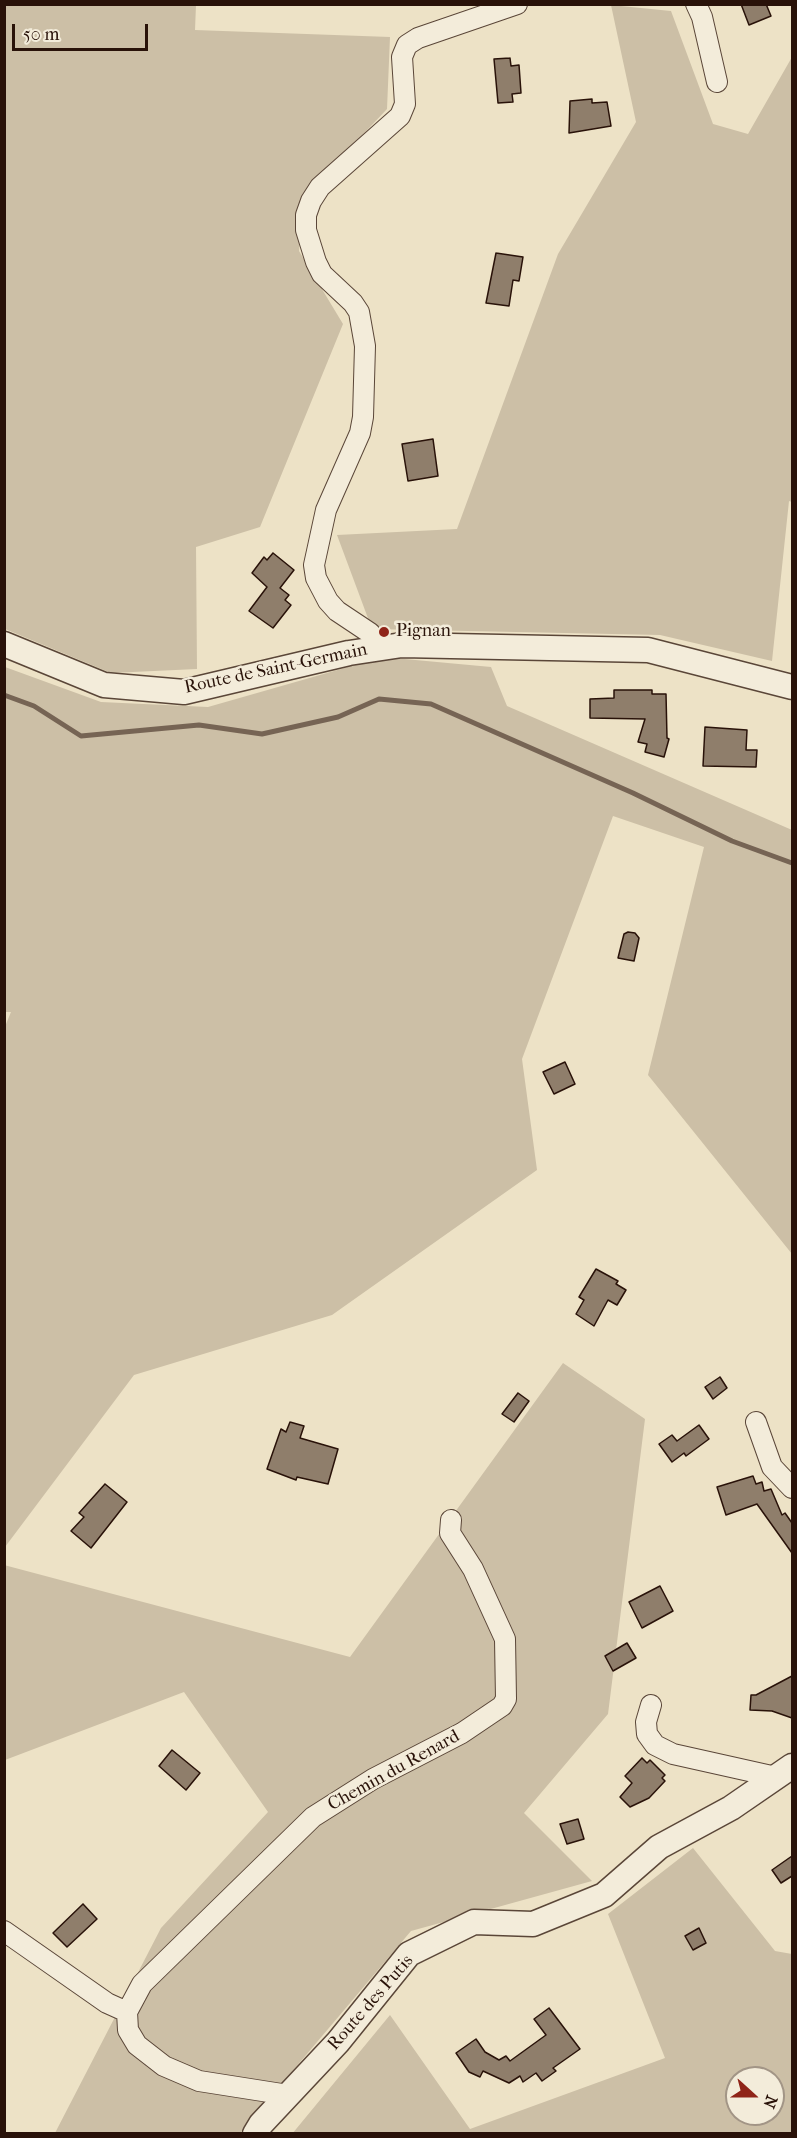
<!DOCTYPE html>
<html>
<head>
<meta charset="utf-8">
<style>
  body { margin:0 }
  #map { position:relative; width:797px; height:2138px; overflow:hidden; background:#ede2c6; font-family:"IM FELL French Canon",serif }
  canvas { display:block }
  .frame { position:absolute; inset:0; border:6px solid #291209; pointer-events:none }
  .north { position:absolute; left:725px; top:2066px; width:60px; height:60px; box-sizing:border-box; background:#f3ecda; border:2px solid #a29586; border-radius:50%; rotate:111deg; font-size:16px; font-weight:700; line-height:24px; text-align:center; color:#291209 }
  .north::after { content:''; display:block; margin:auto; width:21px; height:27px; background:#8f2418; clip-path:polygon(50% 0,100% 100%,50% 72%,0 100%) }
  .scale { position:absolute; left:12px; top:24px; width:136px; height:27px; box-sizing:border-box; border:3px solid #291209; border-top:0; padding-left:8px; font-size:18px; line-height:21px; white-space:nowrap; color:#291209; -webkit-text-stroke:4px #f3ecda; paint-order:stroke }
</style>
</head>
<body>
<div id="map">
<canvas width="797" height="2138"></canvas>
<div class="frame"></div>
<div class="north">N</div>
<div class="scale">50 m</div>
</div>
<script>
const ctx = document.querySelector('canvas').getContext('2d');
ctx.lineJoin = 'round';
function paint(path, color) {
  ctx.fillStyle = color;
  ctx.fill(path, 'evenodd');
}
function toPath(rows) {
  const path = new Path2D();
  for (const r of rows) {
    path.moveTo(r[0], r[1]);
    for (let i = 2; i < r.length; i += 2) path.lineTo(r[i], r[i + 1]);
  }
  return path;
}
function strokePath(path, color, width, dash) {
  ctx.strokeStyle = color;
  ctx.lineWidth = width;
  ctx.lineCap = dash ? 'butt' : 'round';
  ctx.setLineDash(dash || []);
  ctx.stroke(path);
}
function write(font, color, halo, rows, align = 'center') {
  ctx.font = font + ' "IM FELL French Canon",serif';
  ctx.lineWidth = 5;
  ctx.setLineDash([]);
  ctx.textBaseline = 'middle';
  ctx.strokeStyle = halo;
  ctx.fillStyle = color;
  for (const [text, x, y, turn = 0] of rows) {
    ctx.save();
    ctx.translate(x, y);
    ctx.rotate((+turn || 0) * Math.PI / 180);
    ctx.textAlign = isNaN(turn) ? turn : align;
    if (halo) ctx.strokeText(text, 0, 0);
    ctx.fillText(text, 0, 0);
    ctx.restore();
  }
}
const green = toPath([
  [4,5,196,5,195,30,390,37,387,109,303,198,299,251,343,324,260,527,196,547,197,669,111,673,5,629],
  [611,5,671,11,713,124,748,134,792,57,792,502,789,501,772,661,660,635,372,629,337,535,457,529,558,254,636,122],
  [383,657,491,667,507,706,792,830,792,1254,648,1075,704,847,613,816,522,1059,537,1170,332,1315,134,1375,5,1547,4,1029,11,1012,4,1012,5,667,101,702,208,707],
  [563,1363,645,1419,608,1714,524,1813,592,1881,411,1931,240,2133,55,2133,161,1928,268,1812,184,1692,5,1760,4,1565,350,1657],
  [693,1848,775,1951,792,1954,792,2133,292,2134,390,2015,470,2129,665,2058,608,1914],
  [737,2078,773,2078,773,2114,737,2114]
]);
const stream = toPath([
  [4,695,34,706,81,736,199,725,262,734,338,717,379,699,431,704,633,793,732,841,792,863]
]);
const building = toPath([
  [741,4,766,4,771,16,749,25,741,4],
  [510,58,511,66,519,65,521,93,512,94,513,102,498,103,494,59,510,58],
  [592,99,592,103,607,102,611,126,569,133,570,101,592,99],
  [496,253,523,257,519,281,513,280,509,306,486,303,496,253],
  [433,439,438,476,408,481,402,444,433,439],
  [273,553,294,570,280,588,289,595,285,600,291,605,273,628,249,611,267,587,252,573,264,557,267,560,273,553],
  [614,690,652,690,652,694,666,694,667,738,669,739,664,757,645,752,647,744,638,742,645,719,590,718,590,699,614,698,614,690],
  [705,727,747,730,746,750,757,750,756,767,703,766,705,727],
  [628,932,635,933,639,938,634,961,618,958,624,934,628,932],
  [565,1062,575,1084,554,1094,543,1072,565,1062],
  [596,1269,618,1281,616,1284,626,1290,617,1305,608,1300,594,1326,576,1314,584,1300,579,1297,596,1269],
  [720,1377,727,1388,713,1399,705,1387,720,1377],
  [518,1393,529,1401,514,1422,502,1414,518,1393],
  [290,1422,304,1426,300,1438,338,1449,328,1484,297,1477,296,1480,267,1469,281,1429,286,1432,290,1422],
  [699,1425,709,1439,686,1456,684,1453,672,1462,659,1444,672,1435,677,1441,699,1425],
  [753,1476,756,1484,762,1482,764,1491,771,1489,782,1515,785,1513,792,1523,792,1553,757,1504,726,1515,717,1487,753,1476],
  [105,1484,127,1502,91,1548,71,1531,84,1517,79,1513,105,1484],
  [660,1586,673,1611,642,1628,629,1602,660,1586],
  [627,1643,636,1658,613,1671,605,1656,627,1643],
  [792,1676,792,1718,772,1711,750,1710,751,1695,756,1695,792,1676],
  [172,1750,200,1773,186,1790,159,1766,172,1750],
  [642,1758,647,1763,650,1760,665,1775,662,1778,665,1781,649,1798,630,1807,620,1797,632,1783,625,1776,642,1758],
  [578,1819,584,1839,567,1844,560,1824,578,1819],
  [792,1856,792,1876,781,1883,772,1870,792,1856],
  [83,1904,97,1919,67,1947,53,1933,83,1904],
  [699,1928,706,1943,693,1950,685,1936,699,1928],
  [549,2008,580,2049,553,2068,556,2071,542,2081,536,2073,523,2082,520,2076,509,2083,483,2071,480,2077,469,2072,456,2053,476,2039,485,2052,499,2060,506,2056,510,2061,546,2035,534,2019,549,2008]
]);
const minor = toPath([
  [696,4,702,17,717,82],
  [377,647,370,633,337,611,328,601,316,578,314,565,326,510,360,433,363,417,365,346,359,312,353,303,322,274,316,262,306,230,306,215,311,201,320,187,400,116,405,104,402,57,407,45,418,38,517,4],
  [756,1422,772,1467,792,1488],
  [651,1705,646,1722,647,1734,655,1745,673,1754,776,1777],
  [4,1931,107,2003,127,2012,128,2030,137,2045,164,2066,199,2081,288,2095],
  [127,2012,142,1984,313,1817,373,1779,462,1733,502,1706,506,1699,505,1639,473,1569,450,1533,451,1520]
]);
const tertiary = toPath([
  [4,644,104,685,184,692,349,653,402,645,648,650,792,687],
  [255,2134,261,2124,338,2042,409,1954,474,1922,533,1924,604,1895,659,1847,731,1808,792,1766]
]);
const markers = [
  [384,632,6,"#8f2418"]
];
const poiNames = [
  ["Pignan",396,632]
];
const streetNames = [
  ["Route de Saint-Germain",276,669,-12],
  ["Chemin du Renard",394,1771,-29],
  ["Route des Putis",371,2003,-49]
];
paint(green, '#ccbfa6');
strokePath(stream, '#766454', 5);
paint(building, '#8f7e6b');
strokePath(building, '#291209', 1.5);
strokePath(minor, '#5a4638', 22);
strokePath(tertiary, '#5a4638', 27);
strokePath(minor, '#f3ecda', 20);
strokePath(tertiary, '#f3ecda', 24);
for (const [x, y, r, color] of markers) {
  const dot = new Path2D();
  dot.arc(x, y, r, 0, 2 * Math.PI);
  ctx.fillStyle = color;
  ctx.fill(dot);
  strokePath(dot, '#f3ecda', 2);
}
write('18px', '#291209', '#f3ecda', poiNames, 'left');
write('18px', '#291209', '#f3ecda', streetNames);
</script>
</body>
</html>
